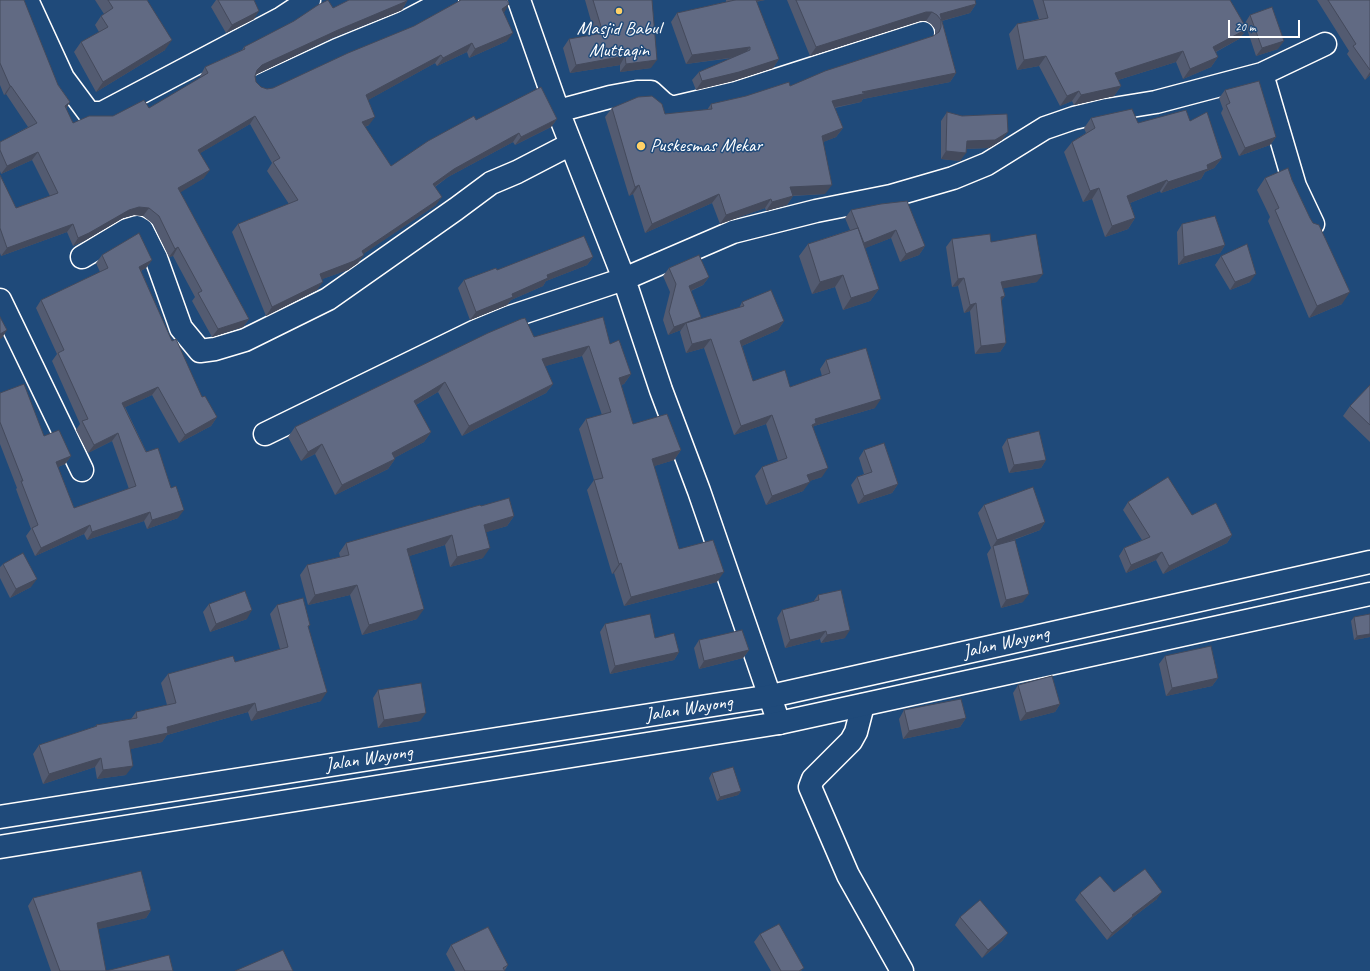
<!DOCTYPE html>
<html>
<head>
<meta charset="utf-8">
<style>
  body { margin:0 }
  #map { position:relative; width:1370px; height:971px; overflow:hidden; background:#1f4a7a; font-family:Caveat,sans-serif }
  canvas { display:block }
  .scale { position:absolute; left:1228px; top:20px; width:72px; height:18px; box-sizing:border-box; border:2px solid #fff; border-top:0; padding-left:5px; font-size:12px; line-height:14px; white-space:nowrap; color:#fff; -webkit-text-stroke:3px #1f4a7a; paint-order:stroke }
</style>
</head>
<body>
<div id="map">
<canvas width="1370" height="971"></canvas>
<div class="scale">20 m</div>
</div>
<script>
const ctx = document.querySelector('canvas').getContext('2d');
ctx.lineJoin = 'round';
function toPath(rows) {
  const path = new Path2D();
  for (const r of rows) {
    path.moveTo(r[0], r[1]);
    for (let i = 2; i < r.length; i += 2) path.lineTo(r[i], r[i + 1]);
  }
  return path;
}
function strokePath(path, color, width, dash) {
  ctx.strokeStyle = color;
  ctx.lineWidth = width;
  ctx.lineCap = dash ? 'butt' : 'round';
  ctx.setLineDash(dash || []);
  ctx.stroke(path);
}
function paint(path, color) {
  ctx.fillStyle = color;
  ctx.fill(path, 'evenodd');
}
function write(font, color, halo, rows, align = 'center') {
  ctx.font = font + ' Caveat,sans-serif';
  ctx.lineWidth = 3;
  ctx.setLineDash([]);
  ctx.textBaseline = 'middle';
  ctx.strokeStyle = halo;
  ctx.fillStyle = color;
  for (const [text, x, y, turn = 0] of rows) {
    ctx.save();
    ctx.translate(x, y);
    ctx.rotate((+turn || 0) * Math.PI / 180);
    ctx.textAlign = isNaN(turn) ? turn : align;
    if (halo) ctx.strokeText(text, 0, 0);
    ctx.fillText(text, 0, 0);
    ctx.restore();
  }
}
const street = toPath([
  [27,0,63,78,89,113,102,113,282,18,309,0],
  [519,0,558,111,624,279,661,390,699,491,779,723],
  [1262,74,1295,186,1313,224],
  [262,85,337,50,403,23,447,0],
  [558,111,610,97,637,92,651,92,663,103,670,107,676,107,736,93,923,33],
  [82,257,127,230,137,227,142,230,156,258,181,328,200,351,215,349,245,340,328,299,456,209,491,183,517,172,571,144],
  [0,300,82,470],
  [265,434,476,331,510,317,624,279,733,232,816,211,891,196,953,178,987,164,1045,128,1074,118,1107,110,1156,102,1262,74,1325,44],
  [863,705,856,732,851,741,813,779,810,787,848,875,902,971]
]);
const secondary = toPath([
  [0,817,771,696,1370,562],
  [0,847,779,723,1370,594]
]);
const wall = toPath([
  [0,0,70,102,66,109,73,123,113,116,149,108,201,78,200,76,205,67,242,50,244,47,333,8,407,1,402,10,332,38,257,74,255,76,256,82,261,87,267,89,273,88,414,26,459,1,459,0,507,0,504,12,507,41,469,58,467,52,437,66,435,63,368,100,369,125,365,127,391,166,476,120,557,119,551,127,515,145,513,142,448,177,435,187,436,205,363,254,358,263,348,270,322,279,317,290,266,316,232,232,238,224,289,204,267,171,272,163,250,124,200,153,204,178,180,192,249,319,243,327,212,337,192,301,195,297,173,256,169,257,153,224,143,216,134,215,123,218,84,241,73,246,67,232,1,256,0,253,0,175,16,208,50,196,32,160,1,174,0,171,0,142,28,127,6,94,4,95,0,85],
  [95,0,147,0,165,50,96,92,74,52,81,42,99,32,95,25,101,16,104,14],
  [216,0,254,0,254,19,226,33,211,7],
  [585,0,652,0,651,68,620,72,620,65,570,73,563,48,569,39,595,35],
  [726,0,765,0,756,2,779,59,773,68,733,81,696,90,692,80,699,72,732,58,686,64,671,22,677,13,726,2],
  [787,0,975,0,976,4,970,13,942,21,956,73,950,82,863,99,861,102,835,108,843,128,836,137,823,142,825,194,793,196,787,205,766,211,765,208,720,224,712,203,645,233,633,194,629,196,605,117,612,108,665,114,707,110,711,104,790,86,933,36,935,35,935,29,931,24,926,21,920,21,810,56],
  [1033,0,1230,0,1247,29,1239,39,1216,52,1218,57,1211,67,1183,79,1176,62,1118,80,1121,86,1114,96,1074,105,1072,101,1060,106,1039,66,1017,70,1009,34,1017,24,1039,19],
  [1317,0,1370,0,1370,75,1365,80,1347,54,1349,51],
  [1250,15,1278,49,1256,56,1245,23],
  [1225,90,1276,137,1270,145,1239,156,1221,113,1223,109,1219,98],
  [947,112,1002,140,989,148,966,149,960,161,941,159,941,121],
  [1091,118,1138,123,1190,121,1222,158,1214,168,1205,172,1201,179,1161,193,1160,191,1130,203,1135,218,1128,229,1105,237,1092,199,1083,202,1064,152,1072,142,1086,133,1084,128],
  [1265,178,1292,180,1342,304,1309,318,1268,221,1270,217,1257,190],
  [881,204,925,246,919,255,900,262,891,238,865,248,879,289,870,301,843,310,835,287,812,294,799,256,808,244,850,230,845,218,851,210],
  [1182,224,1225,245,1220,253,1178,265,1177,232],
  [952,239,991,242,1037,282,1003,288,1005,296,1001,301,1006,343,1000,352,975,354,970,311,964,313,958,286,952,287,946,247],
  [102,255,152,260,146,268,141,271,172,341,202,397,217,417,211,426,179,443,152,395,125,407,178,518,147,529,144,521,87,540,84,534,35,556,26,536,31,529,16,489,17,488,0,444,0,393,44,436,71,456,65,464,58,467,74,508,129,489,112,441,88,453,76,430,80,424,52,361,57,354,36,308,41,300,100,272,96,263],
  [1221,256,1250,282,1230,290,1215,265],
  [593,257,587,265,546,281,543,286,511,300,507,305,470,320,458,288,464,280,497,270],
  [669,268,709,277,703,285,691,291,701,317,699,319,739,308,742,302,784,321,778,330,742,346,753,381,790,387,822,376,820,369,826,360,875,408,814,426,813,427,822,477,809,481,803,491,766,505,755,476,762,467,778,461,766,424,734,435,704,348,686,353,680,332,681,330,668,335,663,320,670,292,663,276],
  [534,337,610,344,631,374,624,384,621,385,633,424,681,450,674,460,654,466,679,549,717,582,624,606,614,573,612,574,587,490,594,480,579,429,586,419,602,415,582,356,545,366,553,384,546,393,462,436,438,392,416,405,431,432,424,442,394,458,395,459,388,469,335,495,315,454,301,461,288,437,295,427],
  [1370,385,1370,442,1343,416,1350,406],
  [1007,439,1046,460,1041,468,1009,473,1002,447],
  [864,450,898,484,892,493,858,504,851,485,857,477,864,474,859,458],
  [1128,502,1192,515,1232,535,1227,543,1163,574,1156,560,1126,573,1119,556,1124,548,1142,540,1123,510],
  [984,505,1045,522,1040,530,1006,543,1023,602,1001,608,987,554,991,548,978,513],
  [481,506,514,516,507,526,486,532,483,558,450,567,445,545,409,556,417,619,362,635,350,595,308,605,300,575,307,565,340,557,339,553,346,543],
  [3,564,31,587,10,598,0,578,0,567],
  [818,595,845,638,821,643,820,639,785,648,777,618,782,610,813,602],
  [209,604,247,619,210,632,203,612],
  [277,605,310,625,308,627,321,701,251,721,248,712,167,735,162,742,130,749,126,775,97,779,95,767,43,784,33,754,39,745,95,727,96,725,131,719,136,712,167,705,161,683,168,674,235,662,280,649,270,614],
  [1354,617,1370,637,1354,640,1351,621],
  [605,624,655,638,679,652,674,660,610,674,600,632],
  [699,640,749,650,743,658,699,669,694,648],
  [1165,656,1218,678,1212,686,1166,696,1159,664],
  [1018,685,1060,704,1055,712,1020,721,1013,693],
  [378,690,420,721,378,728,373,698],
  [904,710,966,718,960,727,903,739,899,719],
  [712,773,741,791,738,795,717,801,709,778],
  [1114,892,1157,899,1132,918,1128,923,1107,940,1075,900,1080,893],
  [33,898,151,910,146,918,98,929,106,971,173,971,51,971,28,906],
  [960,917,1008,933,1002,941,982,958,955,925],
  [760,934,802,971,771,971,754,942],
  [451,945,508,965,505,970,505,971,455,971,446,954]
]);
const shadedWall = toPath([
  [750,0,765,0,747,3],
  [407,1,402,10,332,38,257,74,252,78,257,70,262,65,338,30],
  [509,4,504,13,502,9],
  [976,4,970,13,941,21,940,14],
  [259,11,254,19,226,33,232,25],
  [926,12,932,12,926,21,920,21,810,56,816,47],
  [1247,29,1239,39,1206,57,1213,47],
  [513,33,507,41,469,58,475,49],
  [172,40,165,50,96,92,103,82],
  [1284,41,1278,49,1256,56,1262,48],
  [472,43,467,52,437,66,443,58],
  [750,47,743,56,686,64,692,55],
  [1183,51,1176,62,1108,83,1115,73],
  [441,55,435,63,361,104,366,95],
  [625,56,620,65,570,73,576,65],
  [1046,56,1039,66,1017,70,1024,60],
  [1218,57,1211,67,1183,79,1190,69],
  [779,59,773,68,733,81,696,90,702,81],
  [657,60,651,68,620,72,626,64],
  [1370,72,1370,75,1365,80],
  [956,73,950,82,863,99,861,102,826,109,832,101,862,92],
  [10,86,11,86,6,94,4,95],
  [1121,86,1114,96,1074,105,1081,95],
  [1079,91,1072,101,1060,106,1067,96],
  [70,102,64,111,65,106],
  [255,116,250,124,192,158,198,150],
  [375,117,369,125,356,130,362,122],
  [557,119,551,127,515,145,521,137],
  [843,128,836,137,816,145,822,136],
  [1008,132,1002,140,989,148,961,149,967,141],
  [519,133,513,142,448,177,427,192,433,184,454,169],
  [1276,137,1270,145,1239,156,1245,148],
  [946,151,966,153,960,161,941,159],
  [38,152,32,160,1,174,7,166],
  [1222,158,1214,168,1205,172,1201,179,1161,193,1168,182],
  [210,170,204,178,173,197,178,188],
  [1167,180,1160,191,1120,207,1127,196],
  [639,185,633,194,629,196,635,187],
  [832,185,825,194,783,196,790,187],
  [1099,188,1092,199,1083,202,1090,191],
  [719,194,712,203,645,233,652,224],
  [793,196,787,205,766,211,772,202],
  [442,197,436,205,356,259,362,251],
  [771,199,765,208,720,224,726,215],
  [139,207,149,208,143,216,134,215,123,218,84,241,73,246,78,238,129,210],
  [1135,218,1128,229,1105,237,1112,226],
  [73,224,67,232,1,256,7,248],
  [896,230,891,238,858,251,864,243],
  [1225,245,1220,253,1178,265,1184,257],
  [925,246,919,255,900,262,906,254],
  [178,247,173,256,169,257,175,249],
  [364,255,358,263,348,270,314,282,320,274],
  [593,257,587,265,546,281,543,286,511,300,507,305,470,320,476,312,512,294,547,275],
  [152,260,146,268,133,275,139,267],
  [1043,274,1037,282,995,290,1001,282],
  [1256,274,1250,282,1230,290,1235,282],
  [843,275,835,287,812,294,820,282],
  [709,277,703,285,683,294,689,286],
  [964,278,958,286,952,287,958,279],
  [323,282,317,290,266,316,272,307],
  [879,289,870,301,843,310,851,298],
  [1350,292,1342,304,1309,318,1317,306],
  [1005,296,999,304,1001,297],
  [976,303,970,311,964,313,970,305],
  [701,317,695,325,686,323,681,330,668,335,674,327],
  [249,319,243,327,212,337,218,329],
  [784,321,778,330,733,350,740,341],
  [7,330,2,338,0,339,0,334],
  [711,339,704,348,686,353,692,344],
  [1006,343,1000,352,975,354,981,346],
  [589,346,582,356,535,369,542,359],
  [631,374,624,384,612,388,619,378],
  [445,382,438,392,407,410,414,401],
  [553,384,546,393,462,436,469,426],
  [158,387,152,395,117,411,122,403],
  [881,399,875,408,814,426,810,433,815,419],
  [772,415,766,424,734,435,741,426],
  [217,417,211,426,179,443,185,435],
  [431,432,424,442,385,463,392,453],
  [118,433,112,441,88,453,94,445],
  [322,444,315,454,301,461,308,452],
  [681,450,674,460,645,469,652,459],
  [71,456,65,464,51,470,56,462],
  [395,459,388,469,335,495,342,485],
  [1046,460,1041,468,1009,473,1014,465],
  [828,468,822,477,801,484,807,475],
  [810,482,803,491,766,505,772,496],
  [898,484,892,493,858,504,864,496],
  [184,510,178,518,147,529,152,520],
  [150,512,144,521,87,540,92,532],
  [514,516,507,526,477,535,484,525],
  [1045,522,1040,530,993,547,993,546,997,540],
  [90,525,84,534,35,556,41,548],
  [452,535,445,545,400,559,407,549],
  [1232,535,1227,543,1163,574,1169,566],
  [490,548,483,558,450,567,457,557],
  [1162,552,1156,560,1126,573,1131,565],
  [621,563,614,573,612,574,619,564],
  [724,572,717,582,624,606,631,597],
  [37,579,31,587,10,598,16,589],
  [357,585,350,595,308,605,315,595],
  [1029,594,1023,602,1001,608,1006,600],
  [424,609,417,619,362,635,369,625],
  [252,610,247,619,210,632,216,624],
  [850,630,845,638,821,643,827,635],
  [826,631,820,639,785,648,790,640],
  [1370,634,1370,637,1354,640,1357,636],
  [749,650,743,658,699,669,704,661],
  [679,652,674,660,610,674,615,666],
  [1218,678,1212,686,1166,696,1172,688],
  [327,692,321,701,251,721,257,712],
  [255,703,248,712,167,735,162,742,123,751,129,741,167,727],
  [1060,704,1055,712,1020,721,1026,713],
  [426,713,420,721,378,728,384,720],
  [966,718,960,727,903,739,909,731],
  [101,758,95,767,43,784,49,774],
  [133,766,126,775,97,779,103,770],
  [741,791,738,795,717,801,720,797],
  [1162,892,1157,899,1132,918,1128,923,1107,940,1112,933,1132,915],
  [151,910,146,918,91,931,97,923],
  [1008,933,1002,941,982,958,988,950]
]);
const building = toPath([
  [0,0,24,0,58,85,70,102,65,106,73,123,89,116,113,116,144,100,149,108,208,73,205,67,245,49,244,47,294,21,318,5,328,0,333,8,349,0,407,0,407,1,338,30,262,65,257,70,255,76,256,82,261,87,267,89,273,88,348,53,414,26,461,0,507,0,509,4,502,9,513,33,475,49,472,43,443,58,441,55,366,95,375,117,362,122,391,166,428,141,474,116,476,120,541,87,557,119,521,137,519,133,454,169,433,184,442,197,362,251,364,255,354,261,320,274,323,282,272,307,238,224,298,200,273,162,280,158,255,116,198,150,210,170,178,188,249,319,218,329,198,293,202,291,178,247,175,249,159,216,149,208,139,207,129,210,89,233,78,238,73,224,7,248,0,228,0,175,16,208,58,193,38,152,7,166,0,150,0,142,37,123,11,86,10,86,0,63,0,0],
  [108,0,147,0,172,40,103,82,81,42,108,27,101,16,113,8,108,0],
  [218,0,254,0,259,11,232,25,218,0],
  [593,0,652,0,657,60,626,64,625,56,576,65,569,39,603,33,593,0],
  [735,0,756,0,779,59,739,72,702,81,699,72,750,50,750,47,692,55,677,13,735,0],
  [796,0,975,0,976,4,940,14,956,73,862,92,867,93,832,101,843,128,822,136,832,185,790,187,793,196,772,202,771,199,726,215,719,194,652,224,639,185,635,187,612,108,638,97,652,96,662,104,665,114,712,109,711,104,746,96,789,82,790,86,825,71,933,36,939,32,941,27,941,20,937,15,932,12,926,12,816,47,796,0],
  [1043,0,1230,0,1247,29,1213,47,1218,57,1190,69,1183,51,1115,73,1121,86,1081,95,1079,91,1067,96,1046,56,1024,60,1017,24,1048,18,1043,0],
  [1328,0,1370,0,1370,70,1353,46,1356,44,1328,0],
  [1272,7,1284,41,1262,48,1250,15,1272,7],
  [1259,81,1276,137,1245,148,1226,105,1230,103,1225,90,1259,81],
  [1132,109,1138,123,1186,110,1190,121,1207,112,1222,158,1207,165,1208,169,1168,182,1167,180,1127,196,1135,218,1112,226,1099,188,1090,191,1072,142,1095,128,1091,118,1132,109],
  [947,112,962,116,1007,114,1008,132,995,140,967,141,966,153,946,151,947,112],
  [1288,168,1292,180,1310,218,1313,223,1319,225,1350,292,1317,306,1275,210,1279,208,1265,178,1288,168],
  [907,201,925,246,906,254,896,230,864,243,851,210,881,204,907,201],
  [1215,216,1225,245,1184,257,1182,224,1215,216],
  [858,228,879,289,851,298,843,275,820,282,808,244,858,228],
  [139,233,152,260,139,267,172,341,176,339,202,397,205,396,217,417,185,435,158,387,122,403,146,452,158,448,171,488,176,486,184,510,152,520,150,512,92,532,90,525,41,548,32,528,38,525,21,481,23,481,0,422,0,393,24,384,44,436,59,430,71,456,56,462,74,508,136,486,118,433,94,445,82,421,88,419,58,353,64,350,41,300,108,268,102,255,139,233],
  [990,234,991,242,1036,234,1043,274,1001,282,1005,296,1001,297,1006,343,981,346,976,303,970,305,964,278,958,279,952,239,990,234],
  [584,236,593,257,547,275,548,278,512,294,513,297,476,312,464,280,496,268,497,270,584,236],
  [1247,244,1256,274,1235,282,1221,256,1247,244],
  [699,255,709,277,689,286,701,317,674,327,669,312,676,284,669,268,699,255],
  [771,290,784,321,740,341,753,381,785,370,790,387,830,373,826,360,866,348,881,399,815,419,816,423,812,425,828,468,807,475,810,482,772,496,762,467,787,458,772,415,741,426,711,339,692,344,686,323,744,306,742,302,771,290],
  [0,317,7,330,0,334,0,317],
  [603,317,610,344,619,340,631,374,619,378,633,424,667,414,681,450,652,459,679,549,713,540,724,572,631,597,621,563,619,564,594,480,603,478,586,419,611,412,589,346,542,359,553,384,469,426,445,382,414,401,431,432,392,453,395,459,342,485,322,444,308,452,295,427,488,333,521,319,525,318,534,337,603,317],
  [1370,385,1370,425,1350,406,1370,385],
  [1039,431,1046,460,1014,465,1007,439,1039,431],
  [884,443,898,484,864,496,857,477,872,472,864,450,884,443],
  [1168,477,1192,515,1216,503,1232,535,1169,566,1162,552,1131,565,1124,548,1150,537,1128,502,1168,477],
  [1033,487,1045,522,997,540,984,505,1033,487],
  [509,498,514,516,484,525,490,548,457,557,452,535,407,549,424,609,369,625,357,585,315,595,307,565,349,555,346,543,480,505,481,506,509,498],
  [1015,540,1029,594,1006,600,993,546,1015,540],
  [23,553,37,579,16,589,3,564,23,553],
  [841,590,850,630,827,635,826,631,790,640,782,610,819,600,818,595,841,590],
  [245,591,252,610,216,624,209,604,245,591],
  [303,598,310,625,308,626,327,692,257,712,255,703,167,727,168,733,129,741,133,766,103,770,101,758,49,774,39,745,97,726,96,725,137,718,136,712,176,703,168,674,233,656,235,662,288,647,277,605,303,598],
  [650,614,655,638,674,633,679,652,615,666,605,624,650,614],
  [1370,614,1370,634,1357,636,1354,617,1370,614],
  [742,630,749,650,704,661,699,640,742,630],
  [1211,646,1218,678,1172,688,1165,656,1211,646],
  [1052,676,1060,704,1026,713,1018,685,1052,676],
  [421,683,426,713,384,720,378,690,421,683],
  [961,699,966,718,909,731,904,710,961,699],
  [733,767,741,791,720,797,712,773,733,767],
  [1145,869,1162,892,1132,915,1133,916,1112,933,1080,893,1100,876,1114,892,1145,869],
  [141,871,151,910,97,923,106,971,169,955,173,971,60,971,33,898,141,871],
  [980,900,1008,933,988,950,960,917,980,900],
  [779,924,804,968,799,971,781,971,760,934,779,924],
  [488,927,508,965,503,968,505,971,465,971,451,945,488,927],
  [283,950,293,971,235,971,283,950]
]);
const markers = [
  [619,11,4,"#ffd166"],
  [641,146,5,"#ffd166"]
];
const poiNames = [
  ["Masjid Babul",619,29],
  ["Muttaqin",619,51],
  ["Puskesmas Mekar",650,146,"left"]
];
const streetNames = [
  ["Jalan Wayong",1006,643,-13],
  ["Jalan Wayong",689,709,-9],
  ["Jalan Wayong",369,759,-9]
];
strokePath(street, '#fff', 25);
strokePath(secondary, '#fff', 25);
strokePath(street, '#1f4a7a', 22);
strokePath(secondary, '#1f4a7a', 22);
paint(wall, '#535b71');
paint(shadedWall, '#444a5c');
paint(building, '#616a83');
strokePath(building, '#444a5c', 1);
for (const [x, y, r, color] of markers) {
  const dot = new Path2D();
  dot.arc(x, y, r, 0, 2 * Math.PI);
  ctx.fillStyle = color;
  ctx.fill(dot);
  strokePath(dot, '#1f4a7a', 1.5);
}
write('19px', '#fff', '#1f4a7a', poiNames);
write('19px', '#fff', '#1f4a7a', streetNames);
</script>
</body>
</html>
